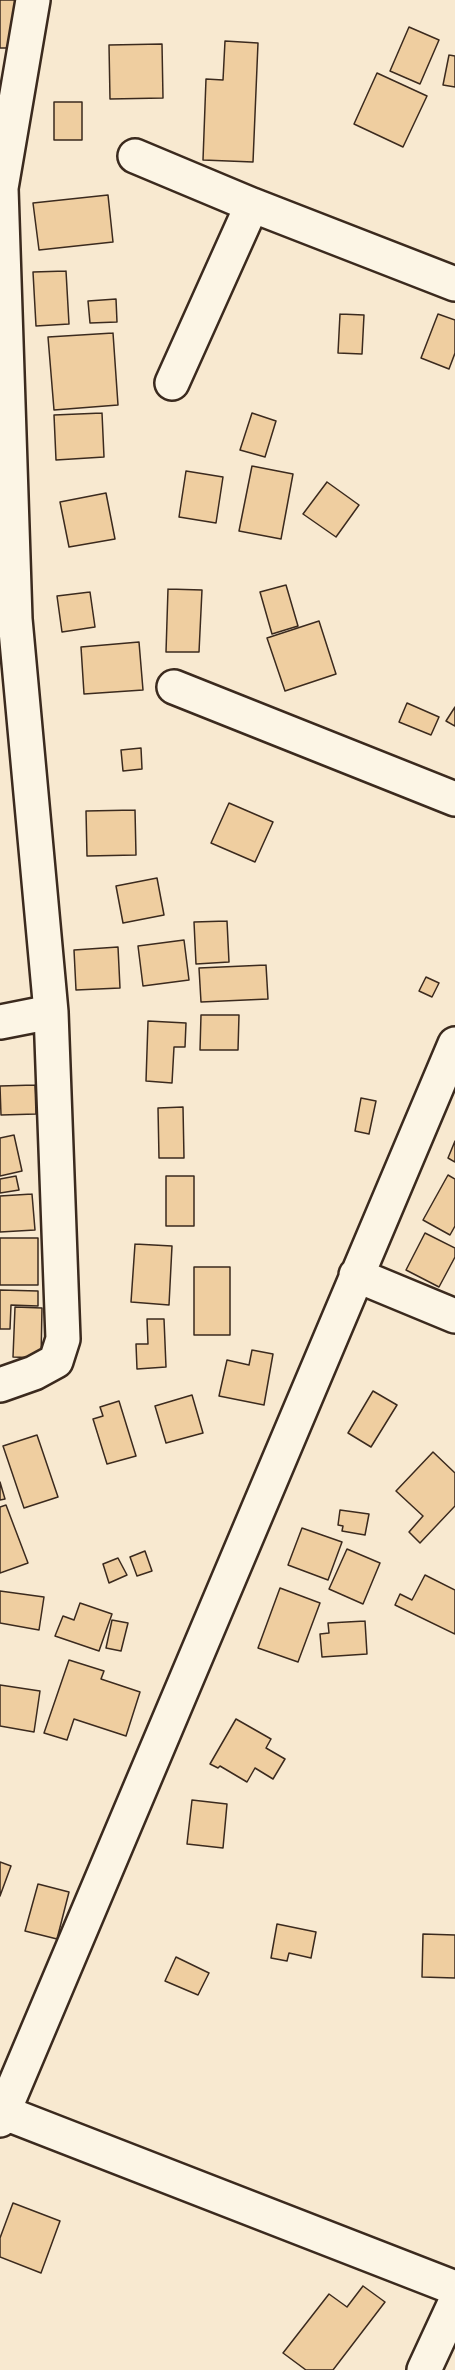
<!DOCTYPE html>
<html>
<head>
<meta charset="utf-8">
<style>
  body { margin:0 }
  canvas { display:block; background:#f8e9d0 }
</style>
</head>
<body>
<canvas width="455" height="2370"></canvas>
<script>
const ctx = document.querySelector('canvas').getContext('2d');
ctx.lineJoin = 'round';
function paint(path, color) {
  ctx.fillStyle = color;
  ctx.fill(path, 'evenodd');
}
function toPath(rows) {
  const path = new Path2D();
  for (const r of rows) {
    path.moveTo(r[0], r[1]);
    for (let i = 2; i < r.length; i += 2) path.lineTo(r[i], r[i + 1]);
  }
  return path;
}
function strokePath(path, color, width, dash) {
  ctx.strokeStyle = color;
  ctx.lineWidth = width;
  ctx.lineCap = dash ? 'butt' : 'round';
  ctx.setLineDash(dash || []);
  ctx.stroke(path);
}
const building = toPath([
  [0,0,19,0,19,48,0,48,0,0],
  [409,27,439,40,420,84,390,71,409,27],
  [225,41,258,43,253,162,203,160,206,79,223,80,225,41],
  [162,44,163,98,110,99,109,45,162,44],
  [449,55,455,56,455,87,443,85,449,55],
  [377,73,427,96,403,147,354,124,377,73],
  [54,102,82,102,82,140,54,140,54,102],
  [108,195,113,242,39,250,33,203,108,195],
  [66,271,69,324,36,326,33,272,66,271],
  [116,299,117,322,90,323,88,301,116,299],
  [340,314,364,315,362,354,338,353,340,314],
  [438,314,455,320,455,353,449,369,421,358,438,314],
  [113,333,118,405,54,410,48,337,113,333],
  [102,413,104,457,56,460,54,415,102,413],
  [252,413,276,421,265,457,240,450,252,413],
  [252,466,293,474,281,539,239,531,252,466],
  [186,471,223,477,216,523,179,517,186,471],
  [327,482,359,505,336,537,303,514,327,482],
  [106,493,115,539,69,547,60,502,106,493],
  [286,585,298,626,272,634,260,592,286,585],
  [168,589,202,590,199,652,166,652,168,589],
  [90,592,95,627,62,632,57,596,90,592],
  [319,621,336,674,285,691,267,638,319,621],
  [139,642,143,690,84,694,81,647,139,642],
  [407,703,439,717,431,735,399,722,407,703],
  [455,707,455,726,446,721,455,707],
  [141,748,142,769,123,771,121,750,141,748],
  [229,803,273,822,255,862,211,843,229,803],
  [135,810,136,855,87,856,86,811,135,810],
  [157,878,164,915,123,923,116,886,157,878],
  [227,921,229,962,196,964,194,922,227,921],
  [184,940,189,980,143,986,138,946,184,940],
  [118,947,120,988,76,990,74,950,118,947],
  [266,965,268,999,201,1002,199,968,266,965],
  [426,977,439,983,432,997,419,991,426,977],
  [201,1015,239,1015,238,1050,200,1050,201,1015],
  [148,1021,186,1023,185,1047,174,1047,172,1083,146,1081,148,1021],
  [35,1085,36,1114,1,1115,0,1086,35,1085],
  [361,1098,376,1101,369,1134,355,1131,361,1098],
  [183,1107,184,1158,159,1158,158,1108,183,1107],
  [14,1135,22,1171,0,1176,0,1138,14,1135],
  [455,1141,455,1162,448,1158,455,1141],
  [448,1175,455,1179,455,1226,450,1235,423,1220,448,1175],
  [16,1176,19,1190,0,1193,0,1179,16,1176],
  [166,1176,194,1176,194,1226,166,1226,166,1176],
  [32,1194,35,1230,0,1232,0,1196,32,1194],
  [425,1233,455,1248,455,1257,439,1287,406,1270,425,1233],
  [0,1238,38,1238,38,1285,0,1285,0,1238],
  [135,1244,172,1246,169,1305,131,1302,135,1244],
  [194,1267,230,1267,230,1335,194,1335,194,1267],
  [0,1290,38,1291,38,1306,11,1305,10,1329,0,1329,0,1290],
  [15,1307,42,1308,41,1358,13,1357,15,1307],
  [147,1319,164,1319,166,1367,137,1369,136,1344,148,1344,147,1319],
  [252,1350,273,1354,264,1405,219,1396,227,1360,249,1365,252,1350],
  [373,1391,397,1405,371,1447,348,1433,373,1391],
  [192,1395,203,1433,166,1443,155,1406,192,1395],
  [119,1401,136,1456,107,1464,93,1419,103,1416,100,1407,119,1401],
  [37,1435,58,1497,24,1508,3,1446,37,1435],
  [433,1452,455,1473,455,1506,420,1543,409,1532,423,1516,396,1491,433,1452],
  [0,1482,5,1499,0,1500,0,1482],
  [6,1505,28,1563,0,1573,0,1507,6,1505],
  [340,1510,369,1514,365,1535,342,1531,343,1526,338,1525,340,1510],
  [302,1528,342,1542,328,1580,288,1565,302,1528],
  [347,1549,380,1563,363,1604,329,1589,347,1549],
  [145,1551,152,1571,137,1576,130,1557,145,1551],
  [118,1558,127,1575,109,1583,103,1564,118,1558],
  [425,1575,455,1590,455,1634,395,1605,400,1594,412,1600,425,1575],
  [280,1588,320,1603,298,1662,258,1648,280,1588],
  [0,1591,44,1597,39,1630,0,1623,0,1591],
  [80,1603,112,1614,99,1651,55,1636,63,1616,74,1620,80,1603],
  [112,1620,128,1623,121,1651,106,1648,112,1620],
  [365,1621,367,1654,322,1657,320,1634,329,1633,328,1623,365,1621],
  [69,1660,104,1671,101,1679,140,1692,126,1736,74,1719,67,1740,44,1733,69,1660],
  [0,1685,40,1691,34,1732,0,1726,0,1685],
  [236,1719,271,1739,266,1748,285,1759,273,1779,255,1768,247,1782,220,1766,218,1768,210,1764,236,1719],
  [192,1800,227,1804,223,1848,187,1844,192,1800],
  [0,1862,11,1866,0,1896,0,1862],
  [38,1884,69,1892,57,1939,25,1931,38,1884],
  [277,1924,316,1932,311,1958,289,1953,287,1961,271,1958,277,1924],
  [423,1934,455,1935,455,1978,422,1977,423,1934],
  [176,1957,209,1973,198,1995,165,1981,176,1957],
  [13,2203,60,2221,41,2273,0,2257,0,2238,13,2203],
  [363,2286,385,2302,333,2370,306,2370,283,2353,329,2294,347,2307,363,2286]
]);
const minor = toPath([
  [135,156,252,205,455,284],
  [172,383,252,205],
  [174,687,455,799],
  [0,1022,51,1012],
  [356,1275,455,1316],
  [0,1385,34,1373,56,1361,63,1339,51,1012,15,619,1,188,33,0],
  [0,2111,455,2288],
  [0,2120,455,1044],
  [424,2370,455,2303]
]);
paint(building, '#efcea0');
strokePath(building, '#3b2a1e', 1.5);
strokePath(minor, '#3b2a1e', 38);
strokePath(minor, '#fcf5e5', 33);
</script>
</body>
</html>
